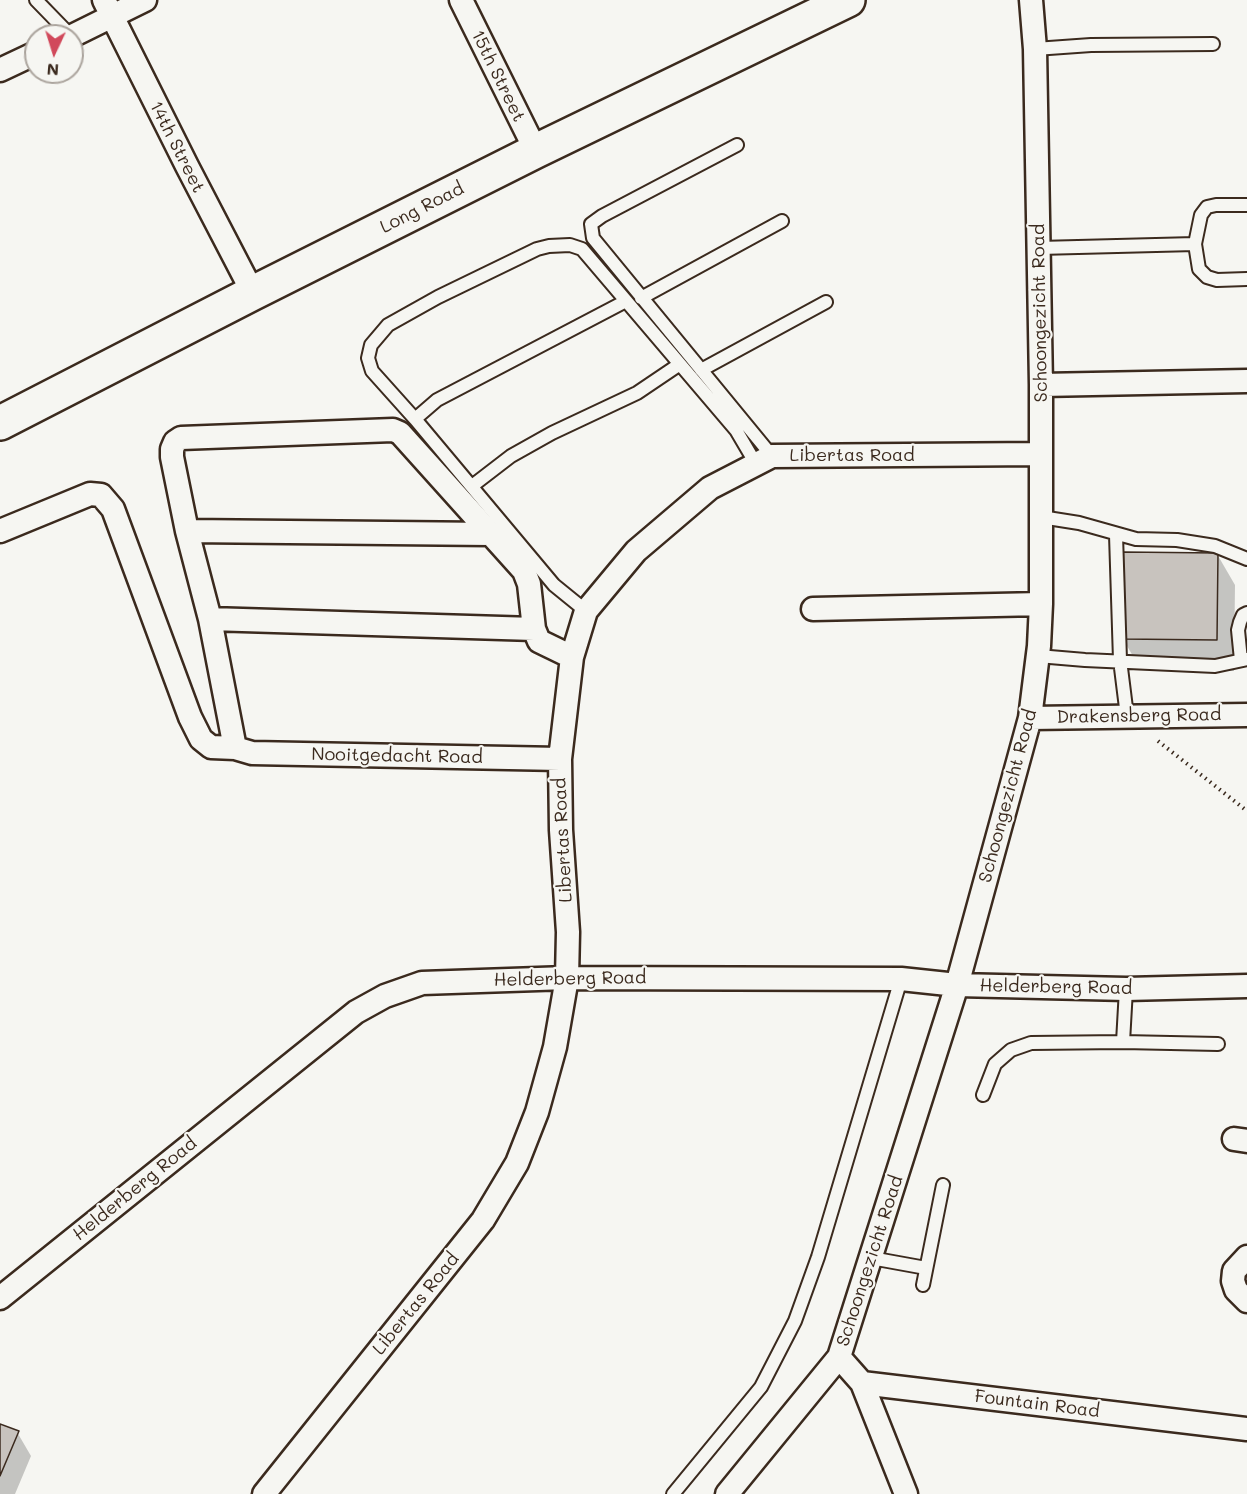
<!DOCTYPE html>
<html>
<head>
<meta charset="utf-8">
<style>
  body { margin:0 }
  #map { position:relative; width:1247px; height:1494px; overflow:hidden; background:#f6f6f2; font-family:Mali,sans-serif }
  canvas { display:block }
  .north { position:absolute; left:24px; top:24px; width:60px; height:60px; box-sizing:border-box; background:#f6f6f2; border:2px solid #aba49d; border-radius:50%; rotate:184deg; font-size:16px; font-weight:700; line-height:24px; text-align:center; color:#3b2a1e }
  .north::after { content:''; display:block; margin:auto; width:21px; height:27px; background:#d1495b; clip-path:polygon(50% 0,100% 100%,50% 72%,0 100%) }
</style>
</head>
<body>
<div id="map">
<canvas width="1247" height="1494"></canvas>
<div class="north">N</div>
</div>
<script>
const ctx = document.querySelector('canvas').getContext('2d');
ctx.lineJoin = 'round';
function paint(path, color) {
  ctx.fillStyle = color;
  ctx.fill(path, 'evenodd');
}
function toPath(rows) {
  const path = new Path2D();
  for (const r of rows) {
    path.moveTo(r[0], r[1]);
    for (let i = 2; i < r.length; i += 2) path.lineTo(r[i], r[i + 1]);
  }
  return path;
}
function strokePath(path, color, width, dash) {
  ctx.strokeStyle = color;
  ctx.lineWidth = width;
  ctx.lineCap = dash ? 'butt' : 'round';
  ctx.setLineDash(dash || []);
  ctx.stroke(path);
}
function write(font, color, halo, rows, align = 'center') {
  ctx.font = font + ' Mali,sans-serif';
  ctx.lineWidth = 4.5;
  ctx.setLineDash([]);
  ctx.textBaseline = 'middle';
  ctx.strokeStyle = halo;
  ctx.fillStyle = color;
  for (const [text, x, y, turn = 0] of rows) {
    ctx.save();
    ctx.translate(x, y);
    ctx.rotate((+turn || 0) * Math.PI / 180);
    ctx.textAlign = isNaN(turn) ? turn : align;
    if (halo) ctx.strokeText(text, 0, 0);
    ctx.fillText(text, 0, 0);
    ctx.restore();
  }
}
const shadow = toPath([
  [1217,554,1235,585,1234,671,1141,670,1123,639],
  [0,1425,17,1432,31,1456,15,1494,0,1494]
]);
const building = toPath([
  [1123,552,1218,553,1217,640,1122,639,1123,552],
  [0,1424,19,1431,0,1476,0,1424]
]);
const path = toPath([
  [1158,741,1247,811]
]);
const lane = toPath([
  [36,0,71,36],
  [1035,49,1091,45,1213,44],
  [737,145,602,216,591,224,593,238,772,456],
  [1247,205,1216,205,1207,207,1201,215,1195,244,1199,269,1207,277,1217,280,1247,279],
  [1039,248,1195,244],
  [641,298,782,221],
  [701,370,826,302],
  [415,419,437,400,626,301],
  [472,486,511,456,552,433,637,393,680,364],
  [1041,517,1079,523,1136,539,1177,540,1215,546,1247,559],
  [1116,535,1120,660,1127,716],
  [586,611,554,585,415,419,372,371,368,358,371,345,388,325,438,297,537,249,549,246,570,245,582,249,736,430,756,464],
  [1038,656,1085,660,1215,666,1247,659],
  [1241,660,1238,630,1240,622,1243,615,1247,613],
  [1126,989,1123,1042,1218,1044],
  [983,1095,995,1064,1011,1050,1031,1043,1123,1042],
  [871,1258,926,1268],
  [923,1285,943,1185],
  [673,1494,761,1387,795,1321,818,1257,901,979]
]);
const street = toPath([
  [104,0,187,166,253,293],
  [461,0,536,151],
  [72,36,145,0],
  [0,70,36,53],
  [1041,385,1247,381],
  [0,531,90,494,101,495,113,509,190,717,201,739,211,747,235,748,252,753,560,759],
  [187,531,491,534],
  [813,609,1041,604],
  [210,619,534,629],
  [1030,718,1247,715],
  [235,748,210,619,187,531,172,457,172,449,175,442,181,438,393,430,400,433,524,571,529,584,534,629,539,641,572,657],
  [1234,1139,1247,1141],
  [1247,1257,1234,1271,1233,1281,1236,1290,1247,1301],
  [0,1298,356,1012,385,996,422,983,567,978,901,979,957,985,1126,989,1247,986],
  [839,1357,862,1383,1247,1429],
  [862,1383,906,1494],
  [264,1494,483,1220,517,1163,537,1112,555,1047,567,978,568,932,561,830,560,759,572,657,586,611,636,551,710,488,772,456,1041,454],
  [727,1494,839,1357,957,985,1030,718,1039,646,1041,604,1041,385,1035,49,1031,0]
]);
const secondary = toPath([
  [0,423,253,293,536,151,848,0]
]);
const streetNames = [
  ["15th Street",498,76,64],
  ["14th Street",177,147,63],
  ["Long Road",422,208,-27],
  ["Schoongezicht Road",1040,313,-91],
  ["Libertas Road",852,455],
  ["Drakensberg Road",1139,716,-1],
  ["Nooitgedacht Road",397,756,1],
  ["Schoongezicht Road",1008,796,-75],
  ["Libertas Road",563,840,-93],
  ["Helderberg Road",570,979,-1],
  ["Helderberg Road",1056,987,1],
  ["Helderberg Road",135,1189,-39],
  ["Schoongezicht Road",870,1261,-72],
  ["Libertas Road",416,1304,-51],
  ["Fountain Road",1037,1404,7]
];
paint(shadow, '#0003');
paint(building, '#c8c3be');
strokePath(building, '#3b2a1e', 1.5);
strokePath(lane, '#3b2a1e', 16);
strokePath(street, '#3b2a1e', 27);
strokePath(secondary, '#3b2a1e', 38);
strokePath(path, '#3b2a1e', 4, [1.5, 4.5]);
strokePath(lane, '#f6f6f2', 12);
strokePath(street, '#f6f6f2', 22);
strokePath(secondary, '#f6f6f2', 33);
write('18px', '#3b2a1e', '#f6f6f2', streetNames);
</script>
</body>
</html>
